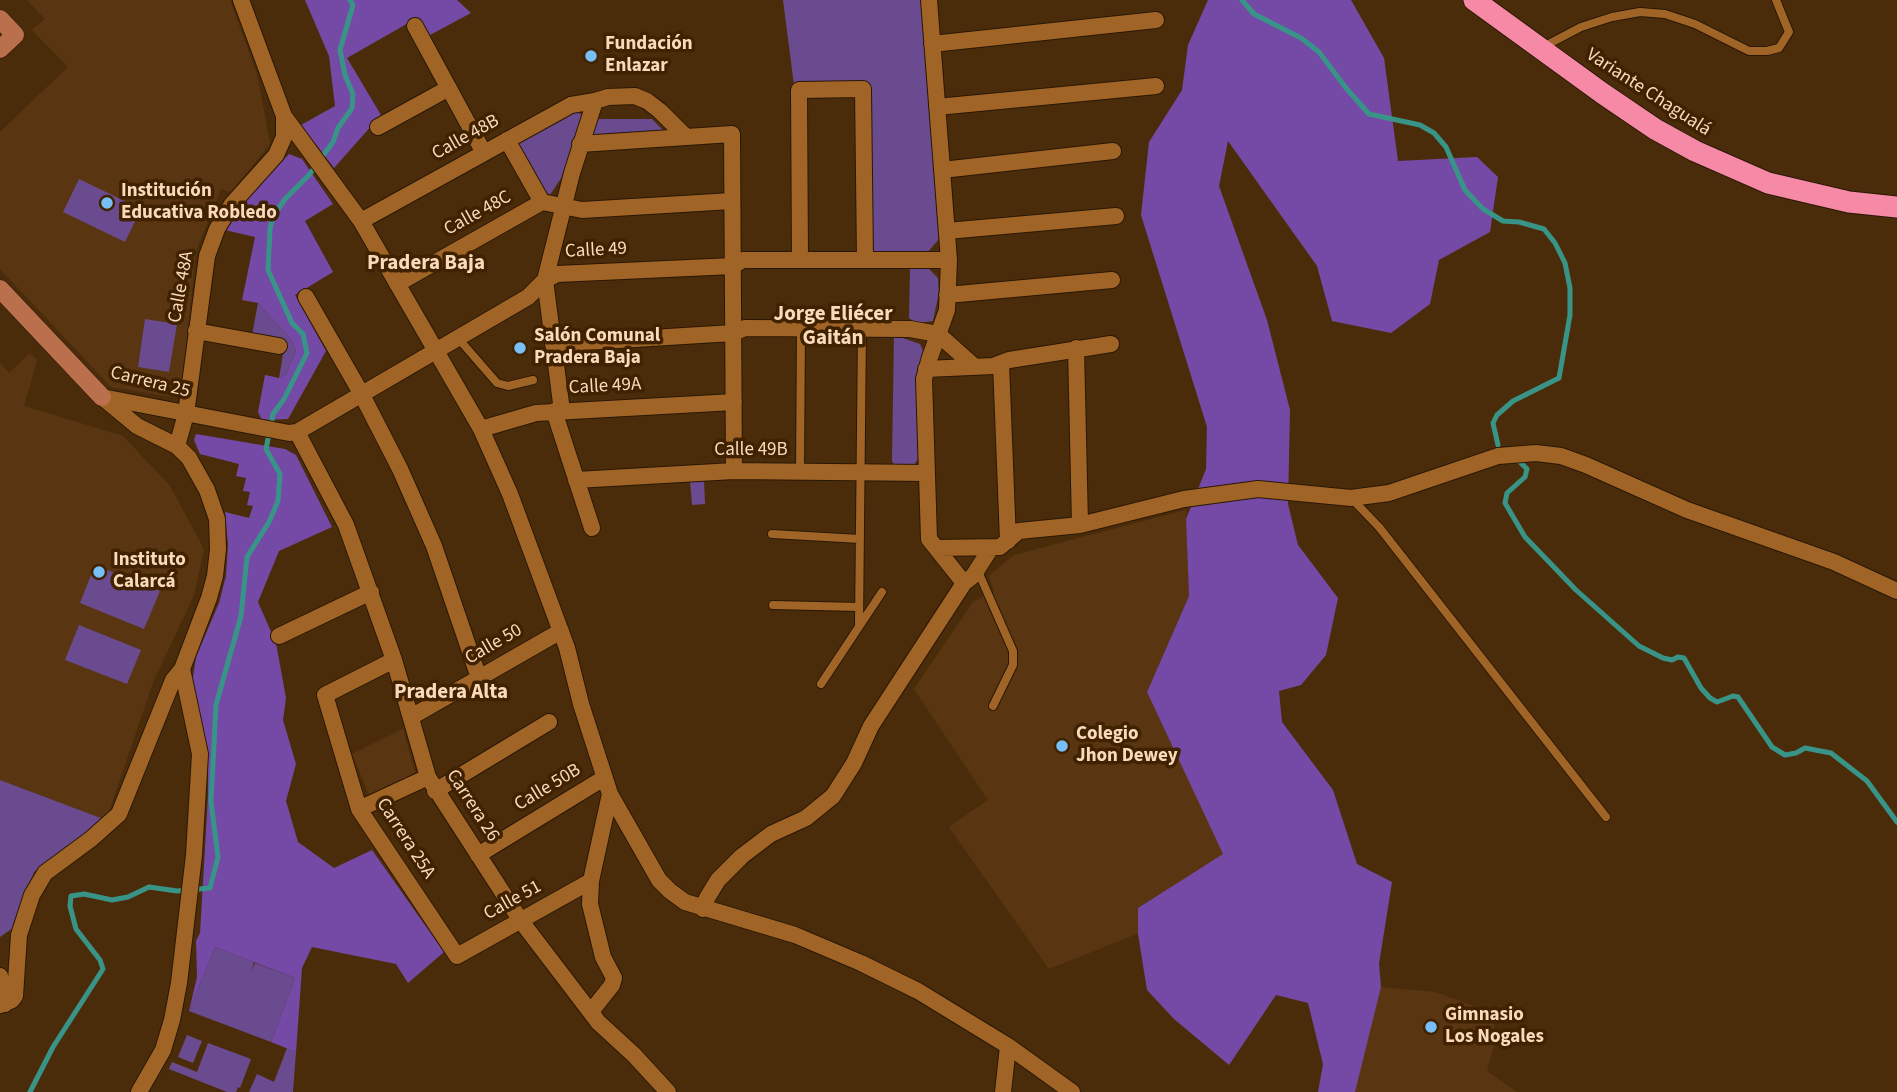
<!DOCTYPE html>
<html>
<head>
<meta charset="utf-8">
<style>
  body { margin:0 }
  canvas { display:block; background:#4b2c0a }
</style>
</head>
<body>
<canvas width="1897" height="1092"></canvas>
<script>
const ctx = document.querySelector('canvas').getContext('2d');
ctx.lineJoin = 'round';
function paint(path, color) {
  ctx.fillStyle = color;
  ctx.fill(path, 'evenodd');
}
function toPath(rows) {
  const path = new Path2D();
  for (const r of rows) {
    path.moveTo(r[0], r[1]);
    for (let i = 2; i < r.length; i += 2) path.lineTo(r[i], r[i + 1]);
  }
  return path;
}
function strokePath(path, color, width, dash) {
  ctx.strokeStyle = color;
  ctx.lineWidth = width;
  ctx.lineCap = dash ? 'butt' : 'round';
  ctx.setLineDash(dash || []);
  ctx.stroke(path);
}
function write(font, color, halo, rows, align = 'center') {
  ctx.font = font + ' "Source Sans 3",sans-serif';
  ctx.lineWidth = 7;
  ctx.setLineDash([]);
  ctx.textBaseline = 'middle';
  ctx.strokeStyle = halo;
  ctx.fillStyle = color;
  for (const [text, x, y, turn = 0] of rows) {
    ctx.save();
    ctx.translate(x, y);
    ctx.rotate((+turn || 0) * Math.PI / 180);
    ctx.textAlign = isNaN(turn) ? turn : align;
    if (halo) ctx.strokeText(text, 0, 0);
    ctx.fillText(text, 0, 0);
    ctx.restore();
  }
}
const built = toPath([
  [27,0,230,0,257,74,270,144,231,192,221,189,196,251,182,392,179,398,111,387,0,269,0,132,68,67,32,30,45,19],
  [30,353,37,360,24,406,123,436,170,486,204,549,194,595,154,680,106,820,0,780,0,363,9,373],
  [1186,510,1189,596,1147,692,1242,892,1049,969,949,827,988,800,914,689,973,602,994,591,989,576,1014,555],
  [403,729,416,776,370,797,352,754],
  [1381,987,1435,992,1493,1013,1495,1042,1487,1071,1517,1092,1350,1092,1355,1063]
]);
const green = toPath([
  [783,0,921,0,939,239,926,254,871,252,870,84,794,85],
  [575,110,582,115,565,172,550,195,543,191,519,144,520,140],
  [593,119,652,119,665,132,590,137],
  [79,179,141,209,125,242,63,212],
  [915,266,926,266,938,278,939,292,933,321,916,323,909,318,910,269],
  [258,303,290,338,296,351,286,374,279,378,285,342,252,335],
  [145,319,177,324,169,372,138,367],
  [894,335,920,344,924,353,916,377,918,459,914,465,895,466,892,461],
  [704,480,705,504,692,505,690,481],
  [95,565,160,591,144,629,80,603],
  [79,625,141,650,127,684,65,660],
  [0,780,106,820,34,872,13,928,0,937],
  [215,947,254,962,251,972,255,963,295,978,271,1042,189,1011],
  [187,1035,202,1041,193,1063,178,1057],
  [208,1043,251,1059,240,1088,238,1087,236,1092,227,1092,169,1069,172,1062,197,1072],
  [287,1048,296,1052,293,1092,249,1092,257,1074,274,1082]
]);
const forest = toPath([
  [305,0,457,0,471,13,428,36,417,18,347,58,381,115,334,168,301,125,335,106,329,56],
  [1208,0,1351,0,1384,58,1398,161,1477,157,1498,177,1490,232,1439,260,1430,304,1391,333,1332,321,1317,266,1228,141,1219,186,1267,320,1290,410,1288,504,1298,545,1338,598,1326,655,1301,685,1279,691,1282,722,1333,790,1357,864,1392,882,1379,964,1381,987,1355,1092,1318,1092,1323,1064,1308,1003,1276,995,1229,1065,1174,1019,1147,990,1138,934,1138,908,1223,854,1147,692,1189,596,1186,519,1206,469,1207,427,1141,215,1149,142,1182,90,1188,45],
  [289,154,302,159,333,204,305,221,333,272,295,295,326,351,288,419,262,420,258,412,265,375,279,378,286,374,296,351,290,338,258,303,242,300,255,237,225,230,239,207],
  [196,434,285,449,296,455,332,527,279,551,258,602,276,643,286,698,283,720,296,764,286,801,298,842,334,868,372,850,444,952,408,983,396,964,312,947,302,968,296,1052,271,1042,295,978,215,947,189,1011,197,977,196,941,200,933,208,797,208,749,192,684,196,657,219,603,226,576,228,545,225,512,249,518,253,506,247,505,250,492,243,491,246,478,236,476,239,464,200,454,194,440]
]);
const stream = toPath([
  [1242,0,1254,14,1301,38,1319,52,1346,88,1369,114,1420,125,1434,133,1446,147,1465,190,1483,209,1503,221,1519,222,1544,229,1555,243,1565,263,1570,288,1570,315,1559,378,1513,401,1497,415,1493,423,1498,445],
  [1520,462,1527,469,1525,477,1507,493,1505,503,1525,537,1576,590,1639,646,1663,658,1672,660,1678,657,1684,658,1701,688,1710,698,1717,702,1733,696,1738,697,1772,747,1785,755,1796,753,1805,748,1831,753,1867,781,1897,822],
  [30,1092,53,1047,103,969,100,960,76,929,70,906,71,896,84,894,112,900,128,897,149,887,177,891,210,888,218,857,211,801,216,705,241,616,247,557,269,522,278,501,280,474,266,449,273,414,284,399,307,353,303,334,292,323,268,270,270,229,273,217,285,199,309,175,333,142,338,128,352,108,353,94,345,75,340,50,353,5,350,0]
]);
const lane = toPath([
  [1543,47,1581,27,1612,17,1640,12,1665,14,1695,24,1749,51,1767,51,1779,48,1789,32,1776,0],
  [457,337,497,383,508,386,533,380],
  [800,472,801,328],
  [1351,498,1379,527,1606,817],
  [772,534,860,539],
  [977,569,1013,651,1013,665,993,706],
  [773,605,859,607],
  [859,624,862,329],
  [821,684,882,592]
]);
const street = toPath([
  [241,0,284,116,361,221,481,429,510,494,567,648,581,704,610,794,659,880,670,891,685,902,795,935,861,963,918,991,1008,1046,1072,1092],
  [929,0,949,260,947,310,930,357,924,379,929,539,964,583],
  [415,26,484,153],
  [932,44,1156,20],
  [937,107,1156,86],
  [378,127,449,88],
  [507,140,542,202,582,210,732,201],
  [580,144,732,134,734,471],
  [942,170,1113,151],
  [361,221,571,105,595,101,608,97,635,96,647,101,660,111,686,137],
  [947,231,1116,216],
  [800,260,799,90,863,89,865,260],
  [397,284,542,202],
  [947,295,1112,280],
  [306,297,361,393,400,469,434,546,479,678],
  [196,331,279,346],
  [553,344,733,333,745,328,910,329,938,334,975,367],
  [1076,348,1080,525],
  [1001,363,1008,541],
  [926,369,993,366,1009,360,1111,344],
  [102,397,289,433,297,432,528,297,545,280,557,274,733,266,743,260,949,260],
  [102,397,137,426,177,446,189,458,207,490,217,519,218,549,215,576,209,598,182,669,200,754,194,855,179,983,172,1020,163,1050,139,1092],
  [554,411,592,528],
  [562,411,545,280,572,173,595,101],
  [481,429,536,413,734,402],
  [297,432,346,525,394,660,428,777,521,921,598,1022],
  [177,446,186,414,207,256,217,229,232,204,276,155,284,137,284,116],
  [576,480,734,471,927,473],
  [937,548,1000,547,1019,531,1080,525,1184,499,1258,489,1351,498,1389,493,1498,456,1536,453,1561,456,1586,465,1687,510,1834,562,1897,591],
  [279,636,371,592],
  [394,660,325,695,359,809,457,956,591,881],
  [411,717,561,631],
  [435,791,549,722],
  [610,794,591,881,590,904,603,957,614,978,612,985,593,1009,593,1015,598,1022,634,1055,668,1092],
  [359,809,428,777],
  [478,855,604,778],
  [703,909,707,898,718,880,742,856,771,834,806,818,833,796,854,763,871,726,964,583,973,576,991,548],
  [0,976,5,1004],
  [0,1005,12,1000,15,996,19,935,32,895,45,873,91,839,119,814,173,680,182,669],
  [1003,1092,1008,1046]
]);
const secondary = toPath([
  [0,19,15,35,0,49],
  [0,289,102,397]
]);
const highway = toPath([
  [1474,0,1602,93,1655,129,1695,151,1768,183,1849,202,1897,207]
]);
const markers = [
  [591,56,7,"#78bff7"],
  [107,203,7,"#78bff7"],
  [520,348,7,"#78bff7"],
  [99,572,7,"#78bff7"],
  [1062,746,7,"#78bff7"],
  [1431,1027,7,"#78bff7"]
];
const poiNames = [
  ["Fundación",605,45],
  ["Enlazar",605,67],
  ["Institución",121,192],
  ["Educativa Robledo",121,214],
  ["Salón Comunal",534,337],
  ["Pradera Baja",534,359],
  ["Instituto",113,561],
  ["Calarcá",113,583],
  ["Colegio",1076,735],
  ["Jhon Dewey",1076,757],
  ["Gimnasio",1445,1016],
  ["Los Nogales",1445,1038]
];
const streetNames = [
  ["Variante Chagualá",1648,93,33],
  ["Calle 48B",466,138,-29],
  ["Calle 48C",478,214,-29],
  ["Calle 49",596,251,-3],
  ["Calle 48A",182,287,-80],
  ["Carrera 25",150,383,14],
  ["Calle 49A",605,387,-3],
  ["Calle 49B",751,451],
  ["Calle 50",494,645,-30],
  ["Calle 50B",548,788,-31],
  ["Carrera 26",472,806,57],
  ["Carrera 25A",405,839,57],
  ["Calle 51",513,901,-29]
];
const neighbourhoodNames = [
  ["Pradera Baja",426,264],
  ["Jorge Eliécer",833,315],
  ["Gaitán",833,339],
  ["Pradera Alta",451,693]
];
paint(built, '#593611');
paint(green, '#6a4b90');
paint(forest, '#7549a6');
strokePath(stream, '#399488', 5);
strokePath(lane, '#2a1704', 10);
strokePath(street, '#2a1704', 18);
strokePath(secondary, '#2a1704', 19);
strokePath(highway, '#2a1704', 23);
strokePath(lane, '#a06526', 8);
strokePath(street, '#a06526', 16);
strokePath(secondary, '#ba704c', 18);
strokePath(highway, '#f589a6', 21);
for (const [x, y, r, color] of markers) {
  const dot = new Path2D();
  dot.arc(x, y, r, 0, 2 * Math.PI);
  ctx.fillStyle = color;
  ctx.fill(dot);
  strokePath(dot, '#402200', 2.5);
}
write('bold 19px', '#fbdabc', '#402200', poiNames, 'left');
write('19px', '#fbdabc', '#402200', streetNames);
write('bold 21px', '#fbdabc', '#402200', neighbourhoodNames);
</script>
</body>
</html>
